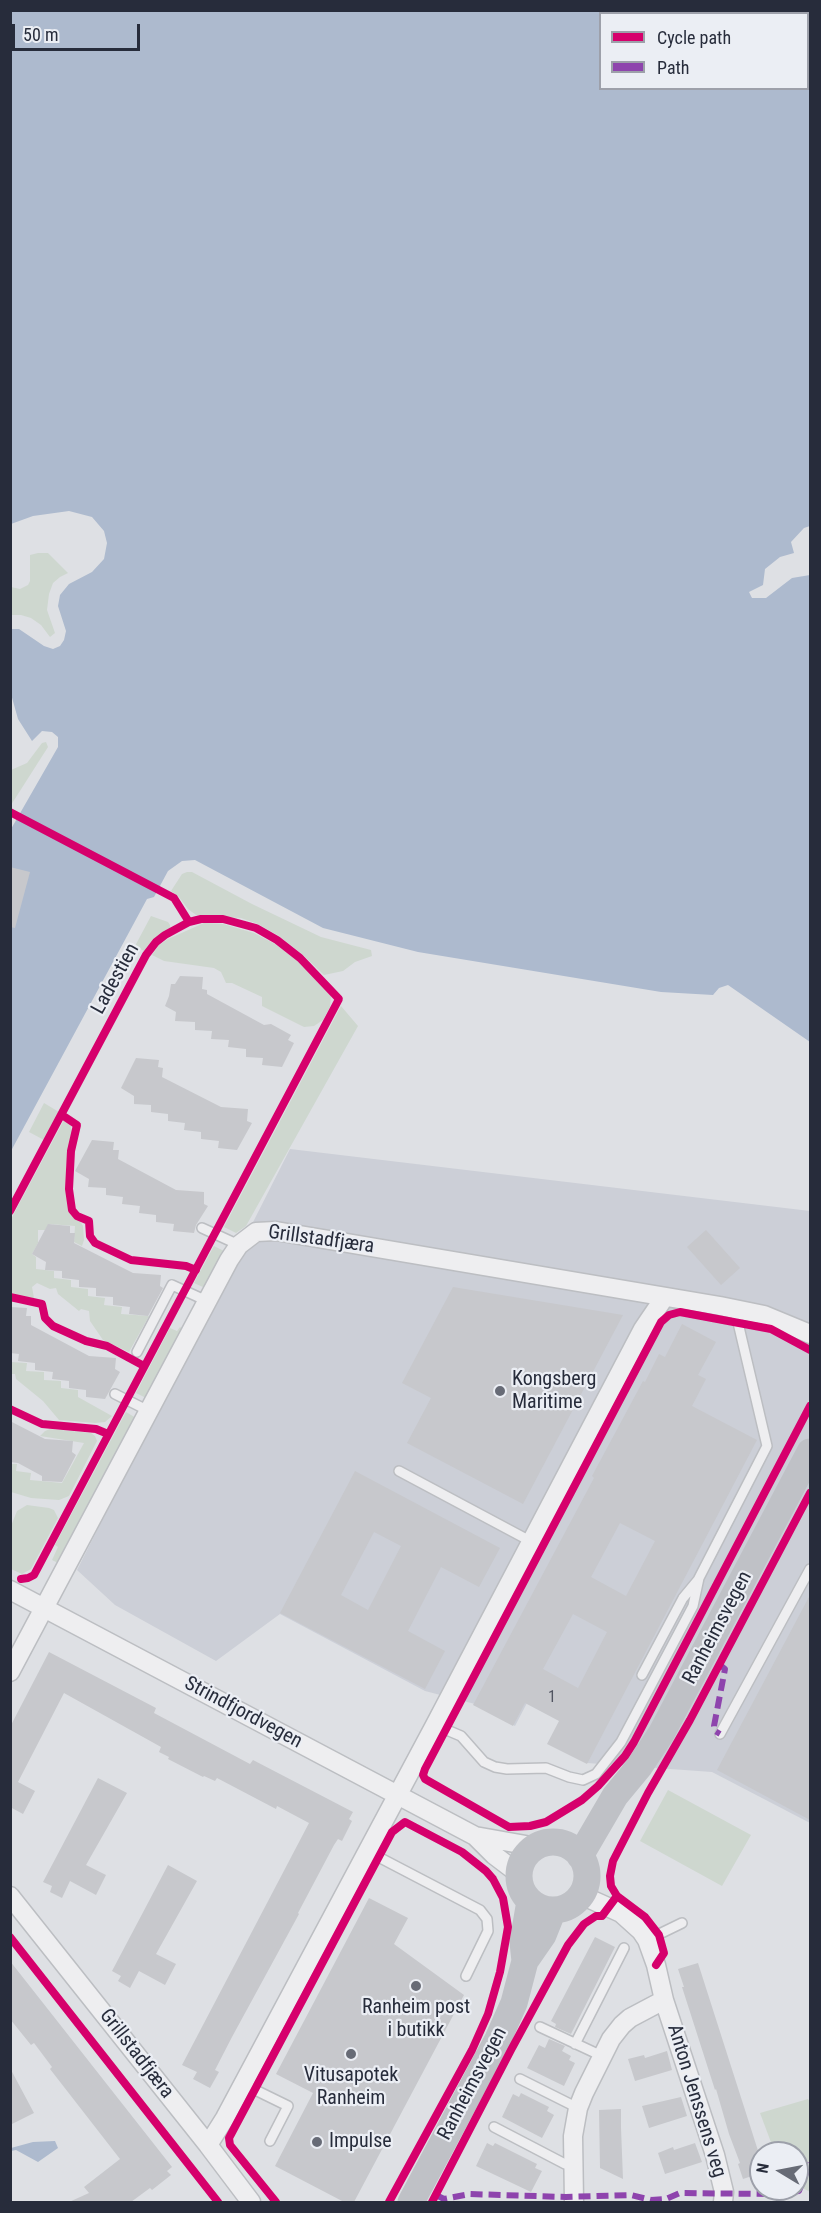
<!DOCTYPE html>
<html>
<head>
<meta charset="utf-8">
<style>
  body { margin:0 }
  #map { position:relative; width:821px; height:2213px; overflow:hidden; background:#dee0e4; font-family:"Roboto Condensed",sans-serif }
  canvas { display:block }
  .frame { position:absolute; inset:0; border:12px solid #272c3b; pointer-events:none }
  .legend { position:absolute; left:599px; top:12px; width:210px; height:78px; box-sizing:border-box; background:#ebeef4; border:2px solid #9da0aa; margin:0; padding:8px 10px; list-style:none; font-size:18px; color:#272c3b }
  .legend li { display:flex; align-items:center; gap:12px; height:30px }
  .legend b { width:30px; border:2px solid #9da0aa }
  .north { position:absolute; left:749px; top:2141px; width:60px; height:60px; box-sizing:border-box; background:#ebeef4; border:2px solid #9da0aa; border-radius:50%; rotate:280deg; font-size:16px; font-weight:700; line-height:24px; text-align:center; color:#272c3b }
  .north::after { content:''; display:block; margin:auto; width:21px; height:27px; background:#676b76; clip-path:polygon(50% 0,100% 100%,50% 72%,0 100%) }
  .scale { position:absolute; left:12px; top:24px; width:128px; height:27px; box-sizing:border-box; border:3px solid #272c3b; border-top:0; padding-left:8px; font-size:18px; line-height:21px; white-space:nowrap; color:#272c3b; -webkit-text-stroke:4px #ebeef4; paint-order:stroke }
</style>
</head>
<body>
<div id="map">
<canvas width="821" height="2213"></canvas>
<div class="frame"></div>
<ul class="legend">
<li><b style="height:8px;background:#d6006c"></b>Cycle path</li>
<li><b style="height:8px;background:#8e44ad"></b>Path</li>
</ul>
<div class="north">N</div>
<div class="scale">50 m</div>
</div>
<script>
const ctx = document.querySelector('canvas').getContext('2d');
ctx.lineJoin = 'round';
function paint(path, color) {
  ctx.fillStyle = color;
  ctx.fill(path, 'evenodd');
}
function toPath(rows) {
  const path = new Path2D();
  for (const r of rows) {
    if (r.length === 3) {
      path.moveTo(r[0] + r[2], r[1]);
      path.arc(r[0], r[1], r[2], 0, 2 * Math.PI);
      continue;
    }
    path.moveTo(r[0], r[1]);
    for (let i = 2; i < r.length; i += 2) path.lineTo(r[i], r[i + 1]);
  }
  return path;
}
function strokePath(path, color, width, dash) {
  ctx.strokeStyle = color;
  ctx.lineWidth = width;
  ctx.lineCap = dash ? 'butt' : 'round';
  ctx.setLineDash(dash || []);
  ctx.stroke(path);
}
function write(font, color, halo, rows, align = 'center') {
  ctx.font = font + ' "Roboto Condensed",sans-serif';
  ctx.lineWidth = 4.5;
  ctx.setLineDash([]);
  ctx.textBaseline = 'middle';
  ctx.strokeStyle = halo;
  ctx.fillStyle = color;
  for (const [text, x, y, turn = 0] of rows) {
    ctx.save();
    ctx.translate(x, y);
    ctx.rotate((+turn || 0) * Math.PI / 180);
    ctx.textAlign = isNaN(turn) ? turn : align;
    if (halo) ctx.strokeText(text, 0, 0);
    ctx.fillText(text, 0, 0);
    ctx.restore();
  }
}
const built = toPath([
  [290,1149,810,1211,810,1823,712,1772,587,1763,561,1721,527,1703,515,1726,475,1704,425,1691,280,1614,216,1661,115,1605,77,1570]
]);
const green = toPath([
  [38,553,48,553,68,573,60,577,53,583,49,594,47,610,55,633,50,637,41,625,31,618,21,615,11,615,11,587,20,589,28,585,30,581,30,555],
  [46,742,48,747,11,805,11,770,27,763,42,743],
  [187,872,192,872,252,904,321,937,371,950,372,956,355,962,343,971,324,975,302,954,279,936,258,924,241,918,196,915,188,909,179,897,171,891,182,874],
  [151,916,168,922,170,925,170,929,153,939,144,951,135,946],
  [204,923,223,924,254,933,275,944,298,961,331,996,330,1007,323,1020,314,1026,304,1027,262,1006,262,997,232,983,226,983,221,972,214,968,164,961,152,955,159,945,168,939],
  [341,1006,358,1026,246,1226,236,1233,224,1227],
  [44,1103,59,1112,44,1140,29,1132],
  [64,1120,70,1123,72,1132,66,1167,70,1214,80,1221,83,1226,84,1240,82,1246,74,1242,75,1226,49,1224,45,1230,38,1230,38,1243,32,1254,36,1257,36,1269,54,1271,54,1278,71,1280,71,1287,88,1289,88,1296,105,1298,104,1305,122,1307,121,1314,149,1316,129,1352,103,1340,90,1321,89,1311,81,1309,79,1311,58,1294,56,1288,50,1289,37,1283,32,1287,34,1298,11,1295,10,1221],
  [214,1246,224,1251,205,1288,194,1283],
  [180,1327,183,1329,146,1398,136,1393,170,1328,177,1331],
  [11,1362,27,1363,26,1371,44,1372,44,1380,61,1381,61,1388,78,1390,78,1397,112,1416,105,1422,95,1423,59,1420,43,1401,16,1379,15,1374,11,1374],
  [126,1412,136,1418,58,1563,52,1560,58,1547,55,1545],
  [50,1429,91,1433,95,1436,97,1441,69,1496,59,1500,31,1498,11,1492,11,1464,17,1464,16,1471,31,1473,30,1480,62,1483,84,1443,40,1436,45,1431],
  [27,1505,49,1508,54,1510,58,1518,31,1569,22,1574,11,1569,11,1526,17,1511],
  [668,1790,751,1835,722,1886,640,1841],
  [808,2099,810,2102,810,2192,797,2185,797,2153,775,2153,760,2113]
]);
const water = toPath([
  [11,11,810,11,810,526,804,528,791,542,794,553,780,557,765,569,763,585,749,592,752,598,766,598,792,578,810,575,810,1042,728,985,719,988,713,995,661,992,418,952,323,928,195,860,182,861,168,871,154,897,147,899,11,1151,11,829,58,747,58,737,52,732,42,731,32,741,18,719,11,694,11,629,19,629,44,646,53,649,60,646,64,640,66,631,58,606,60,595,69,584,92,572,104,559,107,543,104,531,92,517,69,511,33,516,11,524],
  [600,14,808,14,808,88,600,88],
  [55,2141,58,2148,38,2162,16,2150,11,2151,11,2148,33,2142]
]);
const building = toPath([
  [10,867,30,872,15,928,10,927],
  [180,976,203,977,202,989,207,990,207,994,264,1025,271,1024,291,1035,288,1040,294,1043,282,1067,262,1065,263,1058,246,1057,246,1049,228,1047,229,1040,211,1039,212,1031,195,1030,195,1022,175,1021,176,1012,165,1006,169,996,171,984,175,984],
  [136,1058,159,1060,158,1067,163,1068,162,1077,221,1107,248,1109,247,1121,252,1123,237,1150,218,1148,219,1141,201,1139,201,1132,184,1130,185,1123,168,1121,168,1114,151,1112,151,1105,134,1104,134,1096,121,1088],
  [92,1140,114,1142,113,1150,119,1150,118,1159,176,1190,204,1192,204,1204,208,1206,196,1225,194,1233,173,1231,174,1224,156,1222,156,1215,139,1213,140,1206,122,1204,123,1197,106,1195,106,1188,88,1187,89,1179,75,1171],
  [48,1224,70,1226,70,1233,75,1233,74,1243,133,1273,161,1275,160,1286,163,1288,148,1316,129,1314,130,1307,113,1305,113,1297,96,1296,96,1288,79,1287,79,1280,62,1278,62,1271,45,1270,46,1262,32,1254],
  [706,1230,740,1268,721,1285,687,1247],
  [453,1287,623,1315,523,1504,407,1443,431,1398,402,1383],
  [10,1307,27,1308,26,1316,31,1316,31,1325,89,1356,116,1358,115,1369,120,1372,105,1399,86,1397,86,1390,69,1388,69,1381,52,1379,53,1372,35,1370,35,1363,18,1361,19,1354,10,1353],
  [682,1324,716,1342,698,1375,706,1379,692,1406,757,1440,587,1764,547,1744,559,1721,525,1703,513,1726,473,1705,594,1478,592,1476,643,1381,645,1382,659,1354,665,1357],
  [620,1523,655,1541,626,1596,591,1577],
  [573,1614,607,1632,578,1688,543,1669],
  [10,1421,45,1439,73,1441,72,1452,76,1455,62,1482,42,1481,42,1476,18,1463,10,1462],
  [355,1471,500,1548,479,1587,441,1567,408,1631,445,1651,425,1689,280,1613],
  [374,1532,401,1546,368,1610,341,1595],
  [810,1595,810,1820,717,1770],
  [49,1652,156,1708,154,1713,250,1764,253,1760,353,1812,349,1819,352,1821,342,1841,338,1839,334,1845,298,1913,299,1914,232,2037,215,2070,219,2072,210,2088,193,2079,197,2072,182,2065,309,1823,277,1806,276,1809,217,1778,215,1781,204,1776,203,1777,168,1759,169,1757,159,1752,161,1747,64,1693,18,1782,35,1791,23,1814,10,1807,10,1727],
  [98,1778,127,1793,86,1865,106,1875,96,1895,70,1881,62,1898,50,1892,52,1886,43,1882],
  [168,1865,197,1881,156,1954,176,1964,165,1985,139,1971,130,1988,118,1981,121,1976,112,1971],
  [369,1898,408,1918,394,1944,464,1995,354,2202,344,2202,275,2166,313,2093,276,2074],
  [595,1937,615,1947,571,2034,555,2027,556,2024,551,2021],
  [10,1961,172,2167,167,2171,171,2175,152,2190,150,2188,131,2202,69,2202,89,2193,84,2187,120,2159,50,2069,52,2067,34,2043,31,2045,10,2019],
  [698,1963,761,2160,761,2173,743,2179,738,2164,740,2163,729,2134,716,2089,715,2090,682,1987,684,1987,678,1969],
  [549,2039,565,2046,562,2051,571,2056,569,2060,575,2063,564,2086,527,2068,539,2045,545,2048],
  [667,2051,672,2070,635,2081,628,2059,644,2055,645,2058],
  [10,2068,34,2113,10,2125],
  [521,2093,549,2107,547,2111,554,2115,542,2138,502,2117,513,2094,519,2097],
  [681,2097,687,2116,649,2128,642,2106],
  [621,2109,621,2128,623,2179,600,2168,599,2110],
  [487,2143,493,2146,495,2143,537,2164,535,2168,542,2171,531,2192,476,2166],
  [695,2143,702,2162,665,2174,658,2153,673,2147,674,2150]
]);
const lane = toPath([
  [202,1228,239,1245],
  [137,1352,172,1285,207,1301],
  [115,1394,149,1411],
  [399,1471,532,1542],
  [642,1675,683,1598,698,1580],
  [435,1725,461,1736,484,1762,495,1767,507,1769,546,1768,569,1777,583,1780,596,1774,621,1742,693,1606,699,1578,767,1446,735,1310],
  [720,1734,810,1569],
  [367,1851,480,1910,487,1919,488,1931,466,1976],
  [647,1940,682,1923],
  [540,2027,602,2056],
  [575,2044,624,1948],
  [520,2079,578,2108],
  [243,2084,288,2106,270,2141],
  [494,2127,565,2164,574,2165]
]);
const street = toPath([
  [10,1590,475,1836,537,1847],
  [10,1672,229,1260,239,1245,256,1232,276,1231,720,1306,764,1315,810,1334],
  [475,1836,494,1855,519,1874],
  [581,1895,621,1913,641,1931,647,1940,656,1965,664,2000,715,2155,724,2192,723,2202],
  [10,1896,208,2145,251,2202],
  [208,2145,225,2118,435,1725,643,1329,664,1298],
  [574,2202,573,2136,578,2108,584,2093,611,2039,622,2025,630,2018,664,2000]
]);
const secondary = toPath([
  [553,1876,34],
  [580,1856,615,1796,639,1767,661,1734,810,1452],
  [525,1961,543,1935,553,1910],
  [411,2202,498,2039,514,2003,525,1961,523,1942,530,1901]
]);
const quiet = toPath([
  [719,1664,725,1669,714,1726,715,1731,720,1734],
  [436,2195,444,2199,470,2194,566,2197,631,2195,651,2200,666,2199,680,2193,772,2194,799,2191,810,2163]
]);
const cycleway = toPath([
  [10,812,174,898,189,922],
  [62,1115,77,1125,71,1151,69,1189,72,1210,77,1216,89,1221,90,1236,95,1243,131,1260,186,1266,196,1270],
  [10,1211,146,955,156,942,165,935,189,922,201,919,223,919,256,928,277,940,300,958,339,999,34,1575,28,1578,21,1579],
  [10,1297,42,1304,45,1318,53,1326,86,1341,107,1346,144,1366],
  [810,1350,771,1329,680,1312,669,1315,661,1322,425,1769,423,1775,425,1779,509,1827,530,1826,546,1822,582,1800,598,1786,625,1756,634,1742,810,1406],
  [10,1409,42,1424,96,1429,108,1434],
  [10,1937,218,2202],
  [656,1965,664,1953,659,1935,645,1917,617,1896,611,1886,610,1876,613,1861,648,1793,690,1720,810,1493],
  [276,2202,230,2145,229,2138,392,1832,405,1822,462,1852,486,1871,493,1879,503,1898,508,1927,500,1972,488,2014,472,2050,389,2202],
  [432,2202,511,2050,568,1945,584,1924,596,1916,602,1916,617,1896]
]);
const markers = [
  [500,1391,6,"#676b76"],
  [416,1986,6,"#676b76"],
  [351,2054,6,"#676b76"],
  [317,2142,6,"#676b76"]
];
const numberNames = [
  ["1",552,1698]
];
const streetNames = [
  ["Ladestien",116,979,-61],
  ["Grillstadfjæra",321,1240,8],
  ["Ranheimsvegen",718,1628,-62],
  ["Strindfjordvegen",243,1713,28],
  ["Grillstadfjæra",136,2054,52],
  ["Ranheimsvegen",473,2084,-62],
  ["Anton Jenssens veg",696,2101,73]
];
const poiNames = [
  ["Kongsberg",512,1380],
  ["Maritime",512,1403],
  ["Ranheim post",416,2008,"center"],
  ["i butikk",416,2031,"center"],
  ["Vitusapotek",351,2076,"center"],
  ["Ranheim",351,2099,"center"],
  ["Impulse",329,2142]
];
paint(built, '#cccfd7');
paint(green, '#ced7cf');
paint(water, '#adbace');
paint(building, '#c7c8cc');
strokePath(lane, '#bcbec2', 12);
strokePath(street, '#bcbec2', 21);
strokePath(lane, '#eeeef0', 9);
strokePath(street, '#eeeef0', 18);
strokePath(secondary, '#bfc1c6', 27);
strokePath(quiet, '#8e44ad', 6, [12, 6]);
strokePath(cycleway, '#d6006c', 8);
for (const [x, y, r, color] of markers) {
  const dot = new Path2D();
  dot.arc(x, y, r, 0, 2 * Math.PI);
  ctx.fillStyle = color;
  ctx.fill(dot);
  strokePath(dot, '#ebeef4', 2);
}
write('16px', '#505460', null, numberNames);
write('20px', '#272c3b', '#ebeef4', streetNames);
write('20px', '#272c3b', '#ebeef4', poiNames, 'left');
</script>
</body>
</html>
